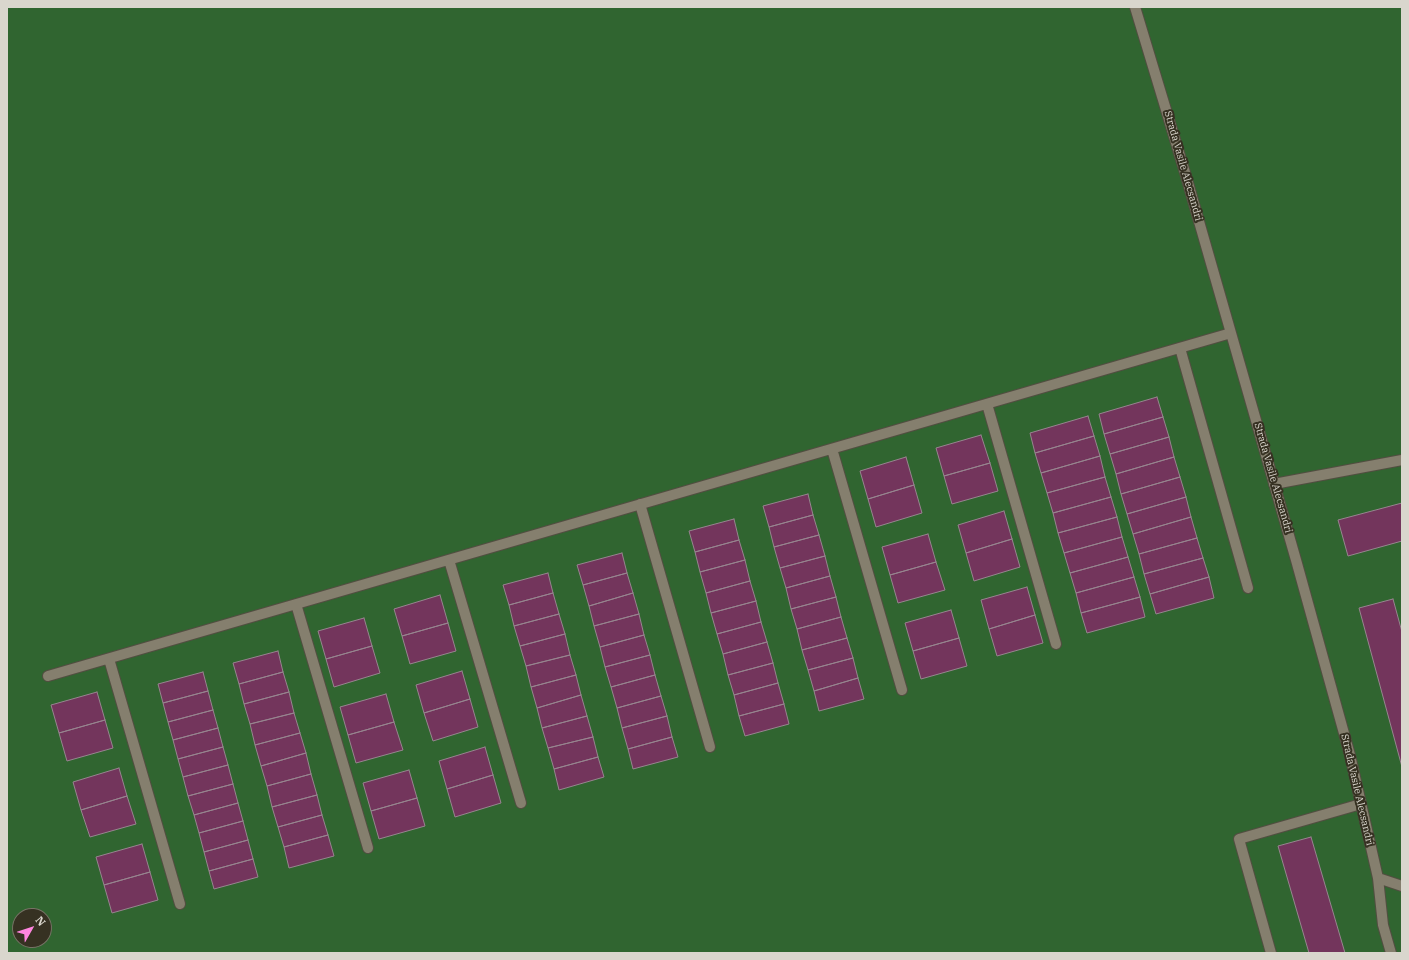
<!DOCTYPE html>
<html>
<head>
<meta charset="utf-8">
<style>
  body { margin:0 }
  #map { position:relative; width:1409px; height:960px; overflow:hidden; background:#363122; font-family:"IBM Plex Serif",serif }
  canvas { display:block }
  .frame { position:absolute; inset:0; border:8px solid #d9d6cd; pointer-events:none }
  .north { position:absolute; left:12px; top:908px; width:40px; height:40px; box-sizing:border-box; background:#363122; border:1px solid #777366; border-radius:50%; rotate:51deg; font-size:11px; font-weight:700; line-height:16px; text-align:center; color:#d9d6cd }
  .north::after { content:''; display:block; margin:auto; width:14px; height:18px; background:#ff85df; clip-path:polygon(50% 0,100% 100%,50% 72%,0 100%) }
</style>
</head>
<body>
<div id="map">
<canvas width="1409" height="960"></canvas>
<div class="frame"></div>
<div class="north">N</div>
</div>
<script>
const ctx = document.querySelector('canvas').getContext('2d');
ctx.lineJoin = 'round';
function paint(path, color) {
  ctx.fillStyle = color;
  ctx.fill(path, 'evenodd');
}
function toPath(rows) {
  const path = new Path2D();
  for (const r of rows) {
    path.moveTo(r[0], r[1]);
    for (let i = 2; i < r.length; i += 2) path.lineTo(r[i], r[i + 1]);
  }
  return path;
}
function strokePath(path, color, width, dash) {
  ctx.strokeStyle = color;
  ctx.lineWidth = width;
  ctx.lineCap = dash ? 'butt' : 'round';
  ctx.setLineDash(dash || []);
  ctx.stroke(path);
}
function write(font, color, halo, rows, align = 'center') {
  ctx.font = font + ' "IBM Plex Serif",serif';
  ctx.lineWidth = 4;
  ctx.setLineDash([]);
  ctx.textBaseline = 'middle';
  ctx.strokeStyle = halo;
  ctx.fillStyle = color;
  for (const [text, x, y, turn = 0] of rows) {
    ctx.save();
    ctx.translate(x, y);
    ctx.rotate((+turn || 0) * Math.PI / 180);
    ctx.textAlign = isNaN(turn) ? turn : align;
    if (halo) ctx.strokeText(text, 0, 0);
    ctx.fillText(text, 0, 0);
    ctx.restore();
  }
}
const green = toPath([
  [7,7,1402,7,1402,953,7,953],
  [20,916,44,916,44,940,20,940]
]);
const building = toPath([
  [1157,397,1163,417,1104,434,1099,414,1157,397],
  [1088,416,1094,436,1035,453,1030,433,1088,416],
  [1163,417,1169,437,1110,454,1104,434,1163,417],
  [981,435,990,463,944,476,936,448,981,435],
  [1094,436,1100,456,1041,473,1035,453,1094,436],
  [1169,437,1174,457,1116,474,1110,454,1169,437],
  [1100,456,1105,477,1047,493,1041,473,1100,456],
  [906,457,914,485,868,499,860,471,906,457],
  [1174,457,1180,477,1121,494,1116,474,1174,457],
  [990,463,998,491,952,504,944,476,990,463],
  [1105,477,1111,497,1053,513,1047,493,1105,477],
  [1180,477,1186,497,1127,514,1121,494,1180,477],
  [914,485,922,513,876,527,868,499,914,485],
  [808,494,813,515,769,527,763,506,808,494],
  [1111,497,1117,517,1058,533,1053,513,1111,497],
  [1186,497,1191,517,1133,534,1127,514,1186,497],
  [1402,503,1402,541,1348,556,1338,520,1402,503],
  [1004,511,1012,539,966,553,958,525,1004,511],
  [813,515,819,535,774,547,769,527,813,515],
  [1117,517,1122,537,1064,553,1058,533,1117,517],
  [1191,517,1197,538,1139,554,1133,534,1191,517],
  [734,519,739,540,695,552,689,531,734,519],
  [928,534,936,562,890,575,882,547,928,534],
  [819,535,825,556,780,568,774,547,819,535],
  [1122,537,1128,557,1070,573,1064,553,1122,537],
  [1197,538,1203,558,1144,574,1139,554,1197,538],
  [1012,539,1020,567,974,581,966,553,1012,539],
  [739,540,745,560,700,572,695,552,739,540],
  [622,553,627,573,583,585,577,565,622,553],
  [825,556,830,576,786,588,780,568,825,556],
  [1128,557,1134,577,1076,593,1070,573,1128,557],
  [1203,558,1209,577,1150,594,1144,574,1203,558],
  [745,560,750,581,706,593,700,572,745,560],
  [936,562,945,590,898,603,890,575,936,562],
  [548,573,553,593,509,605,503,585,548,573],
  [627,573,633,593,589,606,583,585,627,573],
  [830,576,836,597,791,609,786,588,830,576],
  [1134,577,1140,597,1081,613,1076,593,1134,577],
  [1209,577,1214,598,1156,614,1150,594,1209,577],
  [750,581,756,601,711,613,706,593,750,581],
  [1027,587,1035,615,989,629,981,600,1027,587],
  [553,593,559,614,514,626,509,605,553,593],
  [633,593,639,614,594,626,589,606,633,593],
  [440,595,448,623,402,636,394,609,440,595],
  [836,597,841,617,797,629,791,609,836,597],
  [1140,597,1145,617,1087,633,1081,613,1140,597],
  [1393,599,1402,632,1402,767,1359,608,1393,599],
  [756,601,761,622,717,634,711,613,756,601],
  [951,610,959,638,913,651,905,623,951,610],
  [559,614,565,634,520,646,514,626,559,614],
  [639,614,644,635,600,647,594,626,639,614],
  [1035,615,1043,643,997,656,989,629,1035,615],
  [841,617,847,638,802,650,797,629,841,617],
  [364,618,372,646,326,659,318,631,364,618],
  [761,622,767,642,723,654,717,634,761,622],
  [448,623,456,651,410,664,402,636,448,623],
  [565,634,570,655,526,666,520,646,565,634],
  [644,635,650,655,605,667,600,647,644,635],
  [847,638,853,658,808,670,802,650,847,638],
  [959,638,967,666,921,679,913,651,959,638],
  [767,642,773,663,728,675,723,654,767,642],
  [372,646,380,673,334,687,326,659,372,646],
  [278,651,283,672,239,684,233,663,278,651],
  [570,655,576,675,531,687,526,666,570,655],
  [650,655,655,675,611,687,605,667,650,655],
  [853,658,858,678,814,691,808,670,853,658],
  [773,663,778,683,734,695,728,675,773,663],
  [462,671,470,699,424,713,416,685,462,671],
  [203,672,208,691,163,703,158,684,203,672],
  [283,672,289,692,244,704,239,684,283,672],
  [576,675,581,695,537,708,531,687,576,675],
  [655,675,661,696,617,708,611,687,655,675],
  [858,678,864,699,819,711,814,691,858,678],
  [778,683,784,704,739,716,734,695,778,683],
  [208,691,213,710,168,722,163,703,208,691],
  [97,692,105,720,59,733,51,705,97,692],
  [289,692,294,713,250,724,244,704,289,692],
  [386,694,394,722,348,735,340,707,386,694],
  [581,695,587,716,542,728,537,708,581,695],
  [661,696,667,716,622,728,617,708,661,696],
  [470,699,478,727,433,741,424,713,470,699],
  [784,704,789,724,745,736,739,716,784,704],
  [213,710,218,728,173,740,168,722,213,710],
  [294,713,300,733,255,745,250,724,294,713],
  [587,716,593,737,548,748,542,728,587,716],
  [667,716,672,737,628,749,622,728,667,716],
  [105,720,113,748,67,761,59,733,105,720],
  [394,722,403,750,356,763,348,735,394,722],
  [218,728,223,747,178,759,173,740,218,728],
  [300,733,306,753,261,766,255,745,300,733],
  [593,737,598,757,554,769,548,748,593,737],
  [672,737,678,757,633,769,628,749,672,737],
  [223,747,228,765,183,777,178,759,223,747],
  [485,747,493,775,447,789,439,761,485,747],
  [306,753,311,774,267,786,261,766,306,753],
  [598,757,604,777,559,790,554,769,598,757],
  [228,765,233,784,188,796,183,777,228,765],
  [119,768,127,796,81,810,73,782,119,768],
  [409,770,417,798,371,811,363,783,409,770],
  [311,774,317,795,272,807,267,786,311,774],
  [493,775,501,803,455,817,447,789,493,775],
  [233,784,238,803,194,815,188,796,233,784],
  [317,795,322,815,278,827,272,807,317,795],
  [127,796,136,824,90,837,81,810,127,796],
  [417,798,425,826,379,839,371,811,417,798],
  [238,803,243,821,199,833,194,815,238,803],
  [322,815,328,835,284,847,278,827,322,815],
  [243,821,248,840,204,852,199,833,243,821],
  [328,835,334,856,289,868,284,847,328,835],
  [1311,837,1345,953,1309,953,1278,846,1311,837],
  [248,840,253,859,209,871,204,852,248,840],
  [142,844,150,872,104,885,96,857,142,844],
  [253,859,258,877,214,889,209,871,253,859],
  [150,872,158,900,112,913,104,885,150,872]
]);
const service = toPath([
  [1274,484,1402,460],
  [1271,953,1239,839,1361,804]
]);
const minor = toPath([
  [1135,7,1186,176,1296,560,1350,755,1378,878,1383,925,1391,953],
  [1180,348,1248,588],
  [987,404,1056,644],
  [832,449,902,690],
  [640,504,710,747],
  [449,560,521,803],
  [296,604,368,848],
  [109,659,180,904],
  [48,676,1231,333],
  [1378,878,1402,886]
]);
const streetNames = [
  ["Strada Vasile Alecsandri",1183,166,74],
  ["Strada Vasile Alecsandri",1273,478,74],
  ["Strada Vasile Alecsandri",1357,790,77]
];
paint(green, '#306530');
paint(building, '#73355c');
strokePath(building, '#97858f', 1);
strokePath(service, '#524e41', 12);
strokePath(minor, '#524e41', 12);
strokePath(service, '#857f6e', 10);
strokePath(minor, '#857f6e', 10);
write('10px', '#d9d6cd', '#363122', streetNames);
</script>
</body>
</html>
